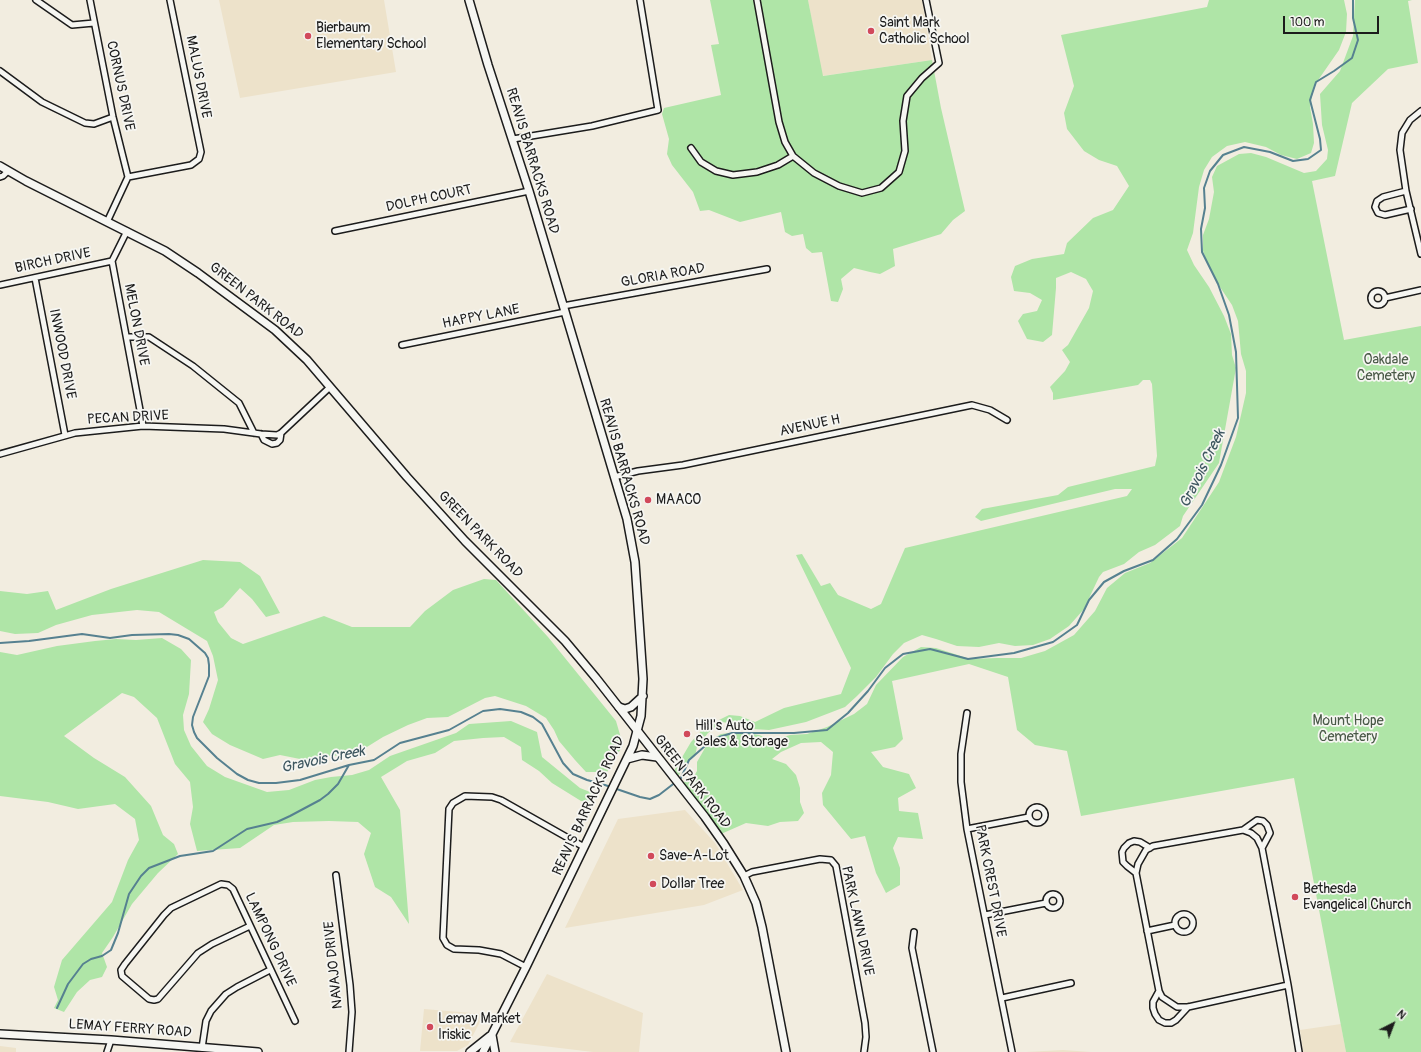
<!DOCTYPE html>
<html>
<head>
<meta charset="utf-8">
<style>
  body { margin:0 }
  #map { position:relative; width:1421px; height:1052px; overflow:hidden; background:#f2ede0; font-family:Pangolin,sans-serif }
  canvas { display:block }
  .north { position:absolute; left:1373px; top:1004px; width:40px; height:40px; -webkit-text-stroke:3px #f6f6f2; paint-order:stroke; rotate:42deg; font-size:11px; font-weight:700; line-height:16px; text-align:center; color:#1c1c1c }
  .north::after { content:''; display:block; margin:auto; width:14px; height:18px; background:#1c1c1c; clip-path:polygon(50% 0,100% 100%,50% 72%,0 100%) }
  .scale { position:absolute; left:1283px; top:16px; width:96px; height:18px; box-sizing:border-box; border:2px solid #1c1c1c; border-top:0; padding-left:5px; font-size:12px; line-height:14px; white-space:nowrap; color:#1c1c1c; -webkit-text-stroke:3px #f6f6f2; paint-order:stroke }
</style>
</head>
<body>
<div id="map">
<canvas width="1421" height="1052"></canvas>
<div class="north">N</div>
<div class="scale">100 m</div>
</div>
<script>
const ctx = document.querySelector('canvas').getContext('2d');
ctx.lineJoin = 'round';
function paint(path, color) {
  ctx.fillStyle = color;
  ctx.fill(path, 'evenodd');
}
function toPath(rows) {
  const path = new Path2D();
  for (const r of rows) {
    if (r.length === 3) {
      path.moveTo(r[0] + r[2], r[1]);
      path.arc(r[0], r[1], r[2], 0, 2 * Math.PI);
      continue;
    }
    path.moveTo(r[0], r[1]);
    for (let i = 2; i < r.length; i += 2) path.lineTo(r[i], r[i + 1]);
  }
  return path;
}
function strokePath(path, color, width, dash) {
  ctx.strokeStyle = color;
  ctx.lineWidth = width;
  ctx.lineCap = dash ? 'butt' : 'round';
  ctx.setLineDash(dash || []);
  ctx.stroke(path);
}
function write(font, color, halo, rows, align = 'center') {
  ctx.font = font + ' Pangolin,sans-serif';
  ctx.lineWidth = 3.5;
  ctx.setLineDash([]);
  ctx.textBaseline = 'middle';
  ctx.strokeStyle = halo;
  ctx.fillStyle = color;
  for (const [text, x, y, turn = 0] of rows) {
    ctx.save();
    ctx.translate(x, y);
    ctx.rotate((+turn || 0) * Math.PI / 180);
    ctx.textAlign = isNaN(turn) ? turn : align;
    if (halo) ctx.strokeText(text, 0, 0);
    ctx.fillText(text, 0, 0);
    ctx.restore();
  }
}
const built = toPath([
  [219,0,384,0,396,72,240,98],
  [808,0,922,0,932,60,822,76],
  [685,810,715,843,743,890,704,905,565,928,618,819],
  [547,974,643,1013,639,1052,593,1052,510,1042],
  [424,1009,484,1014,468,1045,457,1051,420,1051],
  [1341,1024,1346,1052,1303,1052,1300,1030],
  [0,1046,16,1048,16,1052,0,1052],
  [1063,1050,1091,1052,1026,1052]
]);
const green = toPath([
  [710,0,808,0,823,76,932,60,941,108,965,211,953,220,941,234,893,249,895,266,880,274,870,272,854,268,841,279,843,289,838,302,831,301,822,252,812,253,806,248,803,234,792,236,785,232,781,212,740,222,709,210,700,211,693,192,672,165,667,154,669,139,662,114,664,108,721,95,711,45,719,44],
  [1209,0,1344,0,1347,14,1346,32,1339,50,1314,86,1310,107,1313,124,1314,143,1311,153,1297,159,1281,155,1266,147,1245,142,1227,146,1212,157,1204,170,1199,187,1193,233,1187,250,1194,265,1209,287,1224,316,1231,334,1232,355,1236,368,1219,463,1183,516,1180,526,1155,545,1139,552,1124,564,1103,572,1099,577,1084,609,1069,626,1050,639,1033,645,1015,646,999,643,979,647,957,646,936,639,922,635,904,643,893,654,876,677,857,696,845,707,806,722,769,730,753,729,736,724,722,722,708,733,697,747,695,756,684,765,678,777,674,771,691,742,705,727,729,715,740,716,755,722,784,708,841,694,851,668,796,555,802,554,821,586,830,583,838,595,871,609,881,604,905,548,1127,496,1132,489,1115,489,981,521,975,517,982,509,1058,495,1068,487,1155,466,1157,456,1152,384,1150,380,1143,380,1138,385,1053,400,1053,393,1050,387,1065,371,1070,362,1062,350,1068,345,1089,308,1093,291,1086,279,1071,272,1056,278,1056,288,1052,335,1043,342,1027,339,1018,321,1023,314,1037,311,1042,300,1030,293,1014,291,1011,277,1015,266,1032,259,1064,254,1067,243,1093,218,1113,210,1129,186,1117,166,1099,160,1084,151,1067,129,1064,113,1074,86,1061,35,1207,7],
  [1355,0,1412,0,1408,1,1418,63,1388,69,1352,103,1335,176,1312,181,1344,340,1421,326,1421,1052,1346,1052,1294,778,1081,816,1067,751,1035,745,1017,730,1008,677,969,664,892,681,903,739,895,747,871,752,883,767,909,774,916,788,898,798,899,811,918,813,923,839,898,837,893,848,900,868,900,885,886,893,876,873,865,836,851,839,823,805,822,793,831,775,833,752,821,742,801,743,781,752,772,759,786,764,796,775,800,788,800,802,804,813,798,821,780,822,768,826,746,823,721,834,682,783,693,778,697,771,697,762,709,741,721,734,738,732,759,735,773,740,790,735,807,734,827,727,854,714,867,704,876,685,903,657,921,647,936,648,970,659,997,658,1021,658,1045,651,1074,635,1095,611,1107,588,1125,573,1150,563,1182,538,1219,482,1236,437,1246,393,1246,371,1241,354,1238,321,1232,305,1218,284,1209,267,1203,251,1203,235,1209,219,1214,192,1212,177,1217,166,1239,154,1251,153,1266,157,1304,173,1316,171,1327,159,1328,150,1322,125,1320,94,1340,71,1353,36],
  [203,560,240,562,260,576,280,613,266,617,252,599,240,588,223,607,214,612,218,622,231,638,243,644,324,616,352,627,410,627,425,611,453,590,484,579,496,580,548,637,616,721,623,745,607,772,586,772,575,760,559,741,554,730,546,718,526,706,495,696,485,698,448,717,427,718,408,725,383,737,354,755,325,756,305,760,280,755,263,759,230,745,212,734,203,722,209,709,218,680,213,656,207,641,159,612,137,610,92,615,56,625,38,633,15,634,0,631,0,591,27,594,48,591,56,610,111,589],
  [162,638,181,649,191,660,189,694,183,715,184,730,191,746,207,766,225,777,267,792,289,790,315,780,331,777,352,775,369,770,390,756,456,733,469,724,511,721,537,732,542,757,580,788,595,794,592,802,581,801,552,783,539,771,522,760,521,747,504,737,483,738,454,741,435,753,407,761,381,777,400,810,409,924,391,897,375,887,364,854,371,833,358,822,329,821,293,822,274,825,240,848,197,851,190,824,193,807,190,782,175,764,157,718,134,697,122,693,64,736,94,758,125,777,151,806,163,835,174,844,178,854,158,873,132,904,113,937,102,953,107,967,102,977,90,980,77,992,64,1012,54,1008,58,1000,54,987,62,960,112,902,128,860,139,840,135,819,115,804,78,809,48,802,0,796,0,652,17,655,57,646,95,641,116,639,136,640]
]);
const stream = toPath([
  [0,643,29,641,82,634,110,638,132,635,169,634,178,635,189,639,205,653,208,658,209,665,209,676,193,717,192,725,194,732,197,738,217,758,237,774,248,780,259,783,276,783,300,780,349,765,374,760,400,743,449,730,483,711,500,709,521,712,533,717,542,724,563,763,573,774,587,780,602,784,640,797,650,799,659,795,681,778,689,760,713,739,732,733,794,733,827,730,848,713,868,691,885,668,903,654,930,649,968,659,1014,653,1053,642,1077,625,1089,600,1104,582,1124,571,1153,560,1177,539,1202,505,1221,465,1238,418,1236,352,1229,315,1218,284,1202,252,1201,229,1205,208,1204,188,1210,171,1223,155,1244,147,1270,152,1293,161,1308,159,1321,150,1320,139,1310,100,1316,82,1334,71,1352,58,1358,40,1353,18,1353,0],
  [57,1008,68,984,83,964,91,959,102,956,111,950,118,933,129,894,141,876,149,868,180,856,213,851,247,829,277,822,290,816,320,800,328,794,338,784,349,765]
]);
const minor = toPath([
  [36,0,72,25,94,23],
  [90,0,113,117,128,177],
  [757,0,779,122,785,142,793,156,814,173,839,186,862,193,881,188,899,172,905,151,903,121,907,96,922,78,939,63,926,0],
  [0,71,42,102,85,123,94,124,113,117],
  [1421,111,1410,120,1402,133,1400,150,1406,191,1421,254],
  [513,139,592,126,658,110,640,0],
  [691,148,701,162,716,171,733,175,757,172,778,165,793,156],
  [0,177,3,176,8,171],
  [1406,191,1383,197,1377,201,1375,207,1378,213,1385,215,1411,209],
  [107,222,128,177,191,165,199,159,201,152,170,0],
  [127,231,112,261,143,426],
  [335,231,529,191],
  [35,278,65,435],
  [0,285,112,261],
  [1378,298,7],
  [1385,298,1421,290],
  [563,306,767,269],
  [127,337,149,337,193,366,239,403,254,433],
  [402,345,565,312],
  [261,434,264,440,272,444,277,443,280,440,281,433],
  [0,454,75,433,143,426,224,429,261,434,277,435,281,433,330,387],
  [614,477,638,471,683,465,972,405,990,410,1007,420],
  [967,713,961,754,961,782,967,829,1012,1052],
  [1037,815,8],
  [967,829,1029,817],
  [1243,830,1257,820,1263,821,1267,825,1270,833,1262,848],
  [1136,873,1127,866,1123,862,1122,852,1124,848,1129,843,1134,841,1140,842,1150,848],
  [336,875,350,985,352,1012,349,1052],
  [744,876,752,872,820,859,831,860,836,866,865,1023,866,1037,864,1052],
  [1053,901,7],
  [1184,923,9],
  [985,915,1046,903],
  [250,926,212,944,198,953,158,999,154,1000,149,999,122,976,121,970,125,964,164,915,171,908,221,884,228,885,233,889,295,1021],
  [1147,931,1175,925],
  [914,932,912,948,933,1052],
  [526,967,501,954,479,950,454,949,447,945,443,938,449,809,453,803,465,796,492,797,501,800,584,847],
  [1288,985,1188,1007,1177,1007,1162,997,1159,991,1136,873,1138,864,1146,850,1153,846,1243,830,1251,833,1257,838,1262,848,1288,985,1299,1052],
  [1159,991,1153,1002,1153,1008,1155,1014,1159,1020,1165,1023,1171,1023,1176,1020,1188,1007],
  [1002,998,1071,983],
  [202,1048,206,1021,211,1011,226,994,237,987,270,970],
  [107,1052,111,1040]
]);
const tertiary = toPath([
  [0,166,26,181,165,251,198,273,275,330,307,360,407,477,465,541,565,641,596,678,705,817,724,844,744,876,756,903,762,927,786,1052]
]);
const secondary = toPath([
  [469,0,488,65,529,191,627,519,635,562,643,679,641,716,633,746,526,967,483,1052],
  [619,707,625,709,631,707,643,696],
  [627,759,642,755,657,757],
  [0,1034,111,1040,258,1052],
  [492,1035,495,1052],
  [470,1052,490,1036]
]);
const markers = [
  [871,31,4,"#d1495b"],
  [308,36,4,"#d1495b"],
  [648,500,4,"#d1495b"],
  [687,734,4,"#d1495b"],
  [651,856,4,"#d1495b"],
  [653,884,4,"#d1495b"],
  [1295,897,4,"#d1495b"],
  [430,1027,4,"#d1495b"]
];
const poiNames = [
  ["Saint Mark",879,23],
  ["Catholic School",879,39],
  ["Bierbaum",316,28],
  ["Elementary School",316,44],
  ["MAACO",656,500],
  ["Hill's Auto",695,726],
  ["Sales & Storage",695,742],
  ["Save-A-Lot",659,856],
  ["Dollar Tree",661,884],
  ["Bethesda",1303,889],
  ["Evangelical Church",1303,905],
  ["Lemay Market",438,1019],
  ["Iriskic",438,1035]
];
const streetNames = [
  ["MALUS DRIVE",198,77,79],
  ["CORNUS DRIVE",120,86,78],
  ["REAVIS BARRACKS ROAD",532,161,73],
  ["DOLPH COURT",429,199,-12],
  ["BIRCH DRIVE",53,261,-12],
  ["GLORIA ROAD",663,276,-10],
  ["GREEN PARK ROAD",256,301,38],
  ["HAPPY LANE",481,317,-11],
  ["MELON DRIVE",136,325,79],
  ["INWOOD DRIVE",62,354,79],
  ["PECAN DRIVE",128,418,-3],
  ["AVENUE H",810,426,-12],
  ["REAVIS BARRACKS ROAD",624,472,74],
  ["GREEN PARK ROAD",480,535,46],
  ["GREEN PARK ROAD",692,782,52],
  ["REAVIS BARRACKS ROAD",589,806,-65],
  ["PARK CREST DRIVE",990,881,79],
  ["PARK LAWN DRIVE",857,921,78],
  ["LAMPONG DRIVE",270,940,65],
  ["NAVAJO DRIVE",334,965,-96],
  ["LEMAY FERRY ROAD",130,1029,4]
];
const parkNames = [
  ["Oakdale",1386,360],
  ["Cemetery",1386,376],
  ["Mount Hope",1348,721],
  ["Cemetery",1348,737]
];
const waterNames = [
  ["Gravois Creek",1203,469,-64],
  ["Gravois Creek",323,760,-12]
];
paint(built, '#ede2ca');
paint(green, '#afe5a7');
strokePath(stream, '#568190', 2);
strokePath(minor, '#1c1c1c', 8);
strokePath(tertiary, '#1c1c1c', 10);
strokePath(secondary, '#1c1c1c', 10);
strokePath(minor, '#f6f6f2', 5);
strokePath(tertiary, '#f6f6f2', 7);
strokePath(secondary, '#f6f6f2', 7);
for (const [x, y, r, color] of markers) {
  const dot = new Path2D();
  dot.arc(x, y, r, 0, 2 * Math.PI);
  ctx.fillStyle = color;
  ctx.fill(dot);
  strokePath(dot, '#f6f6f2', 1.5);
}
write('14px', '#1c1c1c', '#f6f6f2', poiNames, 'left');
write('14px', '#1c1c1c', '#f6f6f2', streetNames);
write('14px', '#485846', '#f6f6f2', parkNames);
write('italic 15px', '#3e5760', '#f6f6f2', waterNames);
</script>
</body>
</html>
